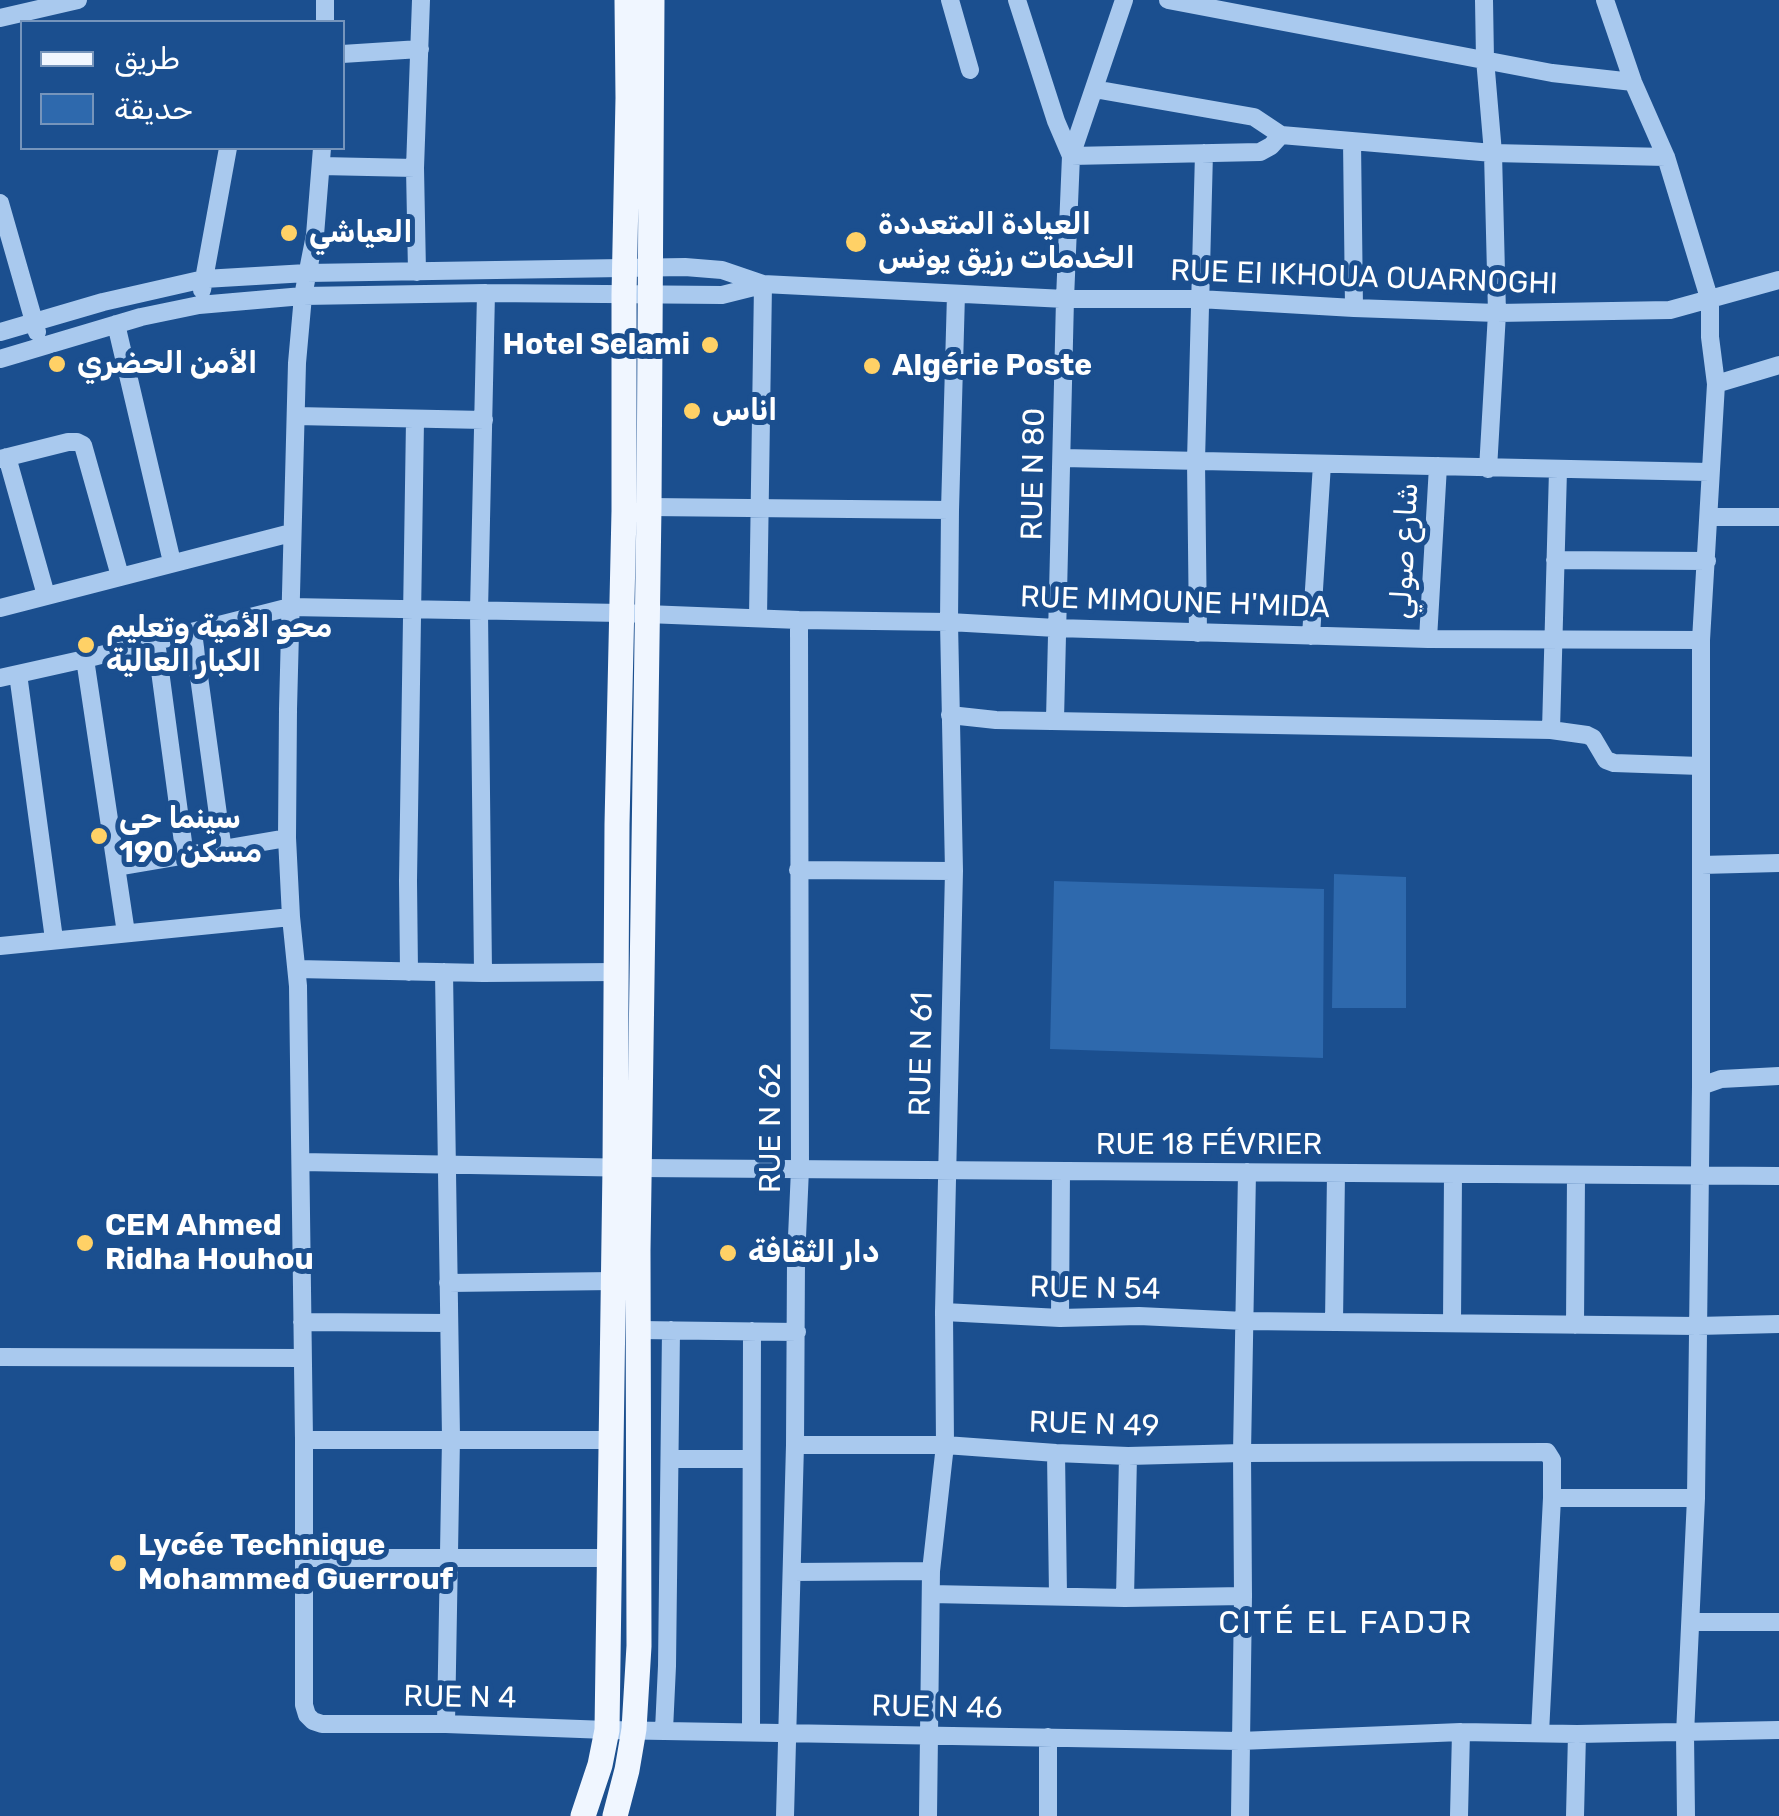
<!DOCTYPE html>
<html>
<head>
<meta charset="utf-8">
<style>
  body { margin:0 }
  #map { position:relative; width:1779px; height:1816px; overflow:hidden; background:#1b4f8f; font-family:Rubik,"Noto Naskh Arabic",sans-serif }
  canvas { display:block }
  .legend { position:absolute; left:20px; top:20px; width:325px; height:130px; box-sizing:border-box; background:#1b4f8f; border:2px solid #7695bc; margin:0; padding:12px 18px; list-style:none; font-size:30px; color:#fff }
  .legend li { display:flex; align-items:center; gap:20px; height:50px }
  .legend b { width:50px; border:2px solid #7695bc }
</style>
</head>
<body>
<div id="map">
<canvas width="1779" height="1816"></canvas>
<ul class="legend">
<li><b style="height:12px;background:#f0f6ff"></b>طريق</li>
<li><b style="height:28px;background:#2e69ad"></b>حديقة</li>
</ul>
</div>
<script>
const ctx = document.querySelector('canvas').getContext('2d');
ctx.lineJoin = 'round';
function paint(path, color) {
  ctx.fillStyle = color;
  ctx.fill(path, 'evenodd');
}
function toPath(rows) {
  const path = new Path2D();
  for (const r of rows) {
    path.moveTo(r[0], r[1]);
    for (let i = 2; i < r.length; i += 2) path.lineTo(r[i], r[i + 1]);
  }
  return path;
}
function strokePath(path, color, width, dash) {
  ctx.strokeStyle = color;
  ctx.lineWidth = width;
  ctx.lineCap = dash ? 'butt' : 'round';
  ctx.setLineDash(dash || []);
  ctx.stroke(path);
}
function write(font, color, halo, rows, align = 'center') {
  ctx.font = font + ' Rubik,"Noto Naskh Arabic",sans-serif';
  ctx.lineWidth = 10;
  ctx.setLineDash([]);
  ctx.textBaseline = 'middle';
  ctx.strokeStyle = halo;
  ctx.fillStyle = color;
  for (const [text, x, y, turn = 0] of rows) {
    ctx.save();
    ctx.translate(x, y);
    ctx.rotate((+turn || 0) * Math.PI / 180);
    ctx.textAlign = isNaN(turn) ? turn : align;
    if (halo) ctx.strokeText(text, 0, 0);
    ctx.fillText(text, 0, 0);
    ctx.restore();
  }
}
const green = toPath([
  [1334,874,1406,877,1406,1008,1332,1008],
  [1054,881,1324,889,1323,1058,1050,1049]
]);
const minor = toPath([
  [325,0,325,22],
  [950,0,970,70],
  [1017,0,1056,121,1071,156,1065,299,1055,720],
  [1168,0,1552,73,1633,82],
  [1484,0,1485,59,1493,153,1497,313,1488,469],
  [1605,0,1633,82,1666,157,1710,301,1710,337,1716,384,1701,640,1701,1086,1696,1498,1685,1734,1686,1816],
  [0,18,78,0],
  [342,54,420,49],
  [1094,89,1254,117,1281,135,1493,153,1666,157],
  [1352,141,1354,308],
  [322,148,315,235,303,296,297,363,288,709,287,838,291,917,298,986,304,1440,304,1705,307,1715,313,1721,322,1724,446,1724,607,1730,1240,1741,1461,1732,1577,1734,1779,1730],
  [1071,156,1260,152,1271,146,1281,135],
  [1071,156,1124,0],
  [321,166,415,168],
  [0,203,37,332],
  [417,272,415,168,421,0],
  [202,290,228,148],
  [116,324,172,562],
  [0,332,103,302,204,279,307,273,685,267,722,270,763,284,1065,299,1199,299,1354,308,1497,313,1670,310,1779,280],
  [0,359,141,317,199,305,303,296,486,293,722,295,762,285],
  [1716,384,1779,365],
  [296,416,484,420],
  [7,457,46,595],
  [1063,458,1709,472],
  [0,459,68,442,77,442,83,445,120,576],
  [649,507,950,510],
  [1709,517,1779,517],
  [1555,560,1707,561],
  [0,608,291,533],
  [758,618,763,284],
  [193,633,223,851],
  [1198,633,1196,461,1204,153],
  [1311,636,1322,464],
  [1428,639,1438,466],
  [156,641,185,857],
  [85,659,126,933],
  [18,674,54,939],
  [0,678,85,659,290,607,621,613,799,620,949,622,1056,628,1428,639,1701,640],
  [950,715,996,720,1551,730,1587,735,1593,738,1606,760,1614,763,1700,766],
  [1551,730,1558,470],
  [1701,865,1779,863],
  [117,867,287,838],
  [798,870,954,871],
  [0,946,291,917],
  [297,969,483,973,616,972],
  [409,972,408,881,415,420],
  [444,972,451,1438,446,1724],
  [483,973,479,611,486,293],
  [1701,1086,1721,1079,1779,1076],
  [301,1162,639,1168,1779,1176],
  [448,1283,614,1281],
  [944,1312,1060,1318,1139,1316,1245,1321,1697,1326,1779,1324],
  [1060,1318,1061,1171],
  [302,1322,448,1323],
  [1334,1322,1336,1173],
  [1452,1323,1453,1174],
  [1575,1325,1576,1175],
  [639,1330,797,1332],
  [0,1357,302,1358],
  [304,1440,612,1440],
  [795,1445,945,1445,1056,1453,1128,1456,1242,1453,1547,1452,1552,1460,1552,1498,1540,1733],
  [1056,1453,1058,1595],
  [670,1459,750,1459],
  [1552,1498,1696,1498],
  [304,1558,610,1558],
  [792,1572,931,1571],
  [931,1594,1125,1598,1243,1596],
  [1125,1598,1128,1456],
  [1691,1622,1779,1622],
  [664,1730,667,1666,671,1330],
  [751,1732,752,1331],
  [785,1816,795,1445,796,1260,800,1169,799,620],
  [928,1816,931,1571,945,1445,944,1312,954,871,949,622,950,510,956,294],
  [1048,1816,1048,1737],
  [1240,1816,1243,1596,1242,1453,1247,1172],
  [1459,1816,1461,1732],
  [1575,1816,1577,1734]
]);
const major = toPath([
  [583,1816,600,1765,607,1730,615,1167,617,824,624,511,624,295,628,98,627,0],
  [615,1816,627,1770,634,1729,639,1646,638,1250,649,507,652,0]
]);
const markers = [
  [289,233,10,"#ffd166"],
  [856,242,12,"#ffd166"],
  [710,345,10,"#ffd166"],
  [57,364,10,"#ffd166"],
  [872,366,10,"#ffd166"],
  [692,411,10,"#ffd166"],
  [86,645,10,"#ffd166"],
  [99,836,10,"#ffd166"],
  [85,1243,10,"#ffd166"],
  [728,1253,10,"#ffd166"],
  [118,1563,10,"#ffd166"]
];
const poiNames = [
  ["العيادة المتعددة",878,225],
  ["الخدمات رزيق يونس",878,259],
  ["العياشي",309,233],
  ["Hotel Selami",690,345,"right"],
  ["الأمن الحضري",77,364],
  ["Algérie Poste",892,366],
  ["اناس",712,411],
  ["محو الأمية وتعليم",106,628],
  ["الكبار العالية",106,662],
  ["سينما حي",119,819],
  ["190 مسكن",119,853],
  ["CEM Ahmed",105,1226],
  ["Ridha Houhou",105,1260],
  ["دار الثقافة",748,1253],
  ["Lycée Technique",138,1546],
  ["Mohammed Guerrouf",138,1580]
];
const streetNames = [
  ["RUE EI IKHOUA OUARNOGHI",1364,278,2],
  ["RUE N 80",1034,474,-89],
  ["شارع صولي",1405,551,-87],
  ["RUE MIMOUNE H'MIDA",1175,603,2],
  ["RUE N 61",922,1054,-89],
  ["RUE N 62",771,1128,-90],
  ["RUE 18 FÉVRIER",1209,1145],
  ["RUE N 54",1095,1289,1],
  ["RUE N 49",1094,1425,2],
  ["RUE N 4",460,1698,1],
  ["RUE N 46",937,1708,1]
];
const neighbourhoodNames = [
  ["CITÉ EL FADJR",1346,1624]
];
paint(green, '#2e69ad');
strokePath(minor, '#a9c9ee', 18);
strokePath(major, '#f0f6ff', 25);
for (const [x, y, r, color] of markers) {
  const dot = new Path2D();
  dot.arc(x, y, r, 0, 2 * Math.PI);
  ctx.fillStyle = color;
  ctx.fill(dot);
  strokePath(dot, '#1b4f8f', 4);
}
write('bold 30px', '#fff', '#1b4f8f', poiNames, 'left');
write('30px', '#fff', '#1b4f8f', streetNames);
ctx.letterSpacing = '2.5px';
write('32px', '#fff', '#1b4f8f', neighbourhoodNames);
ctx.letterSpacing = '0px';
</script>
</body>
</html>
